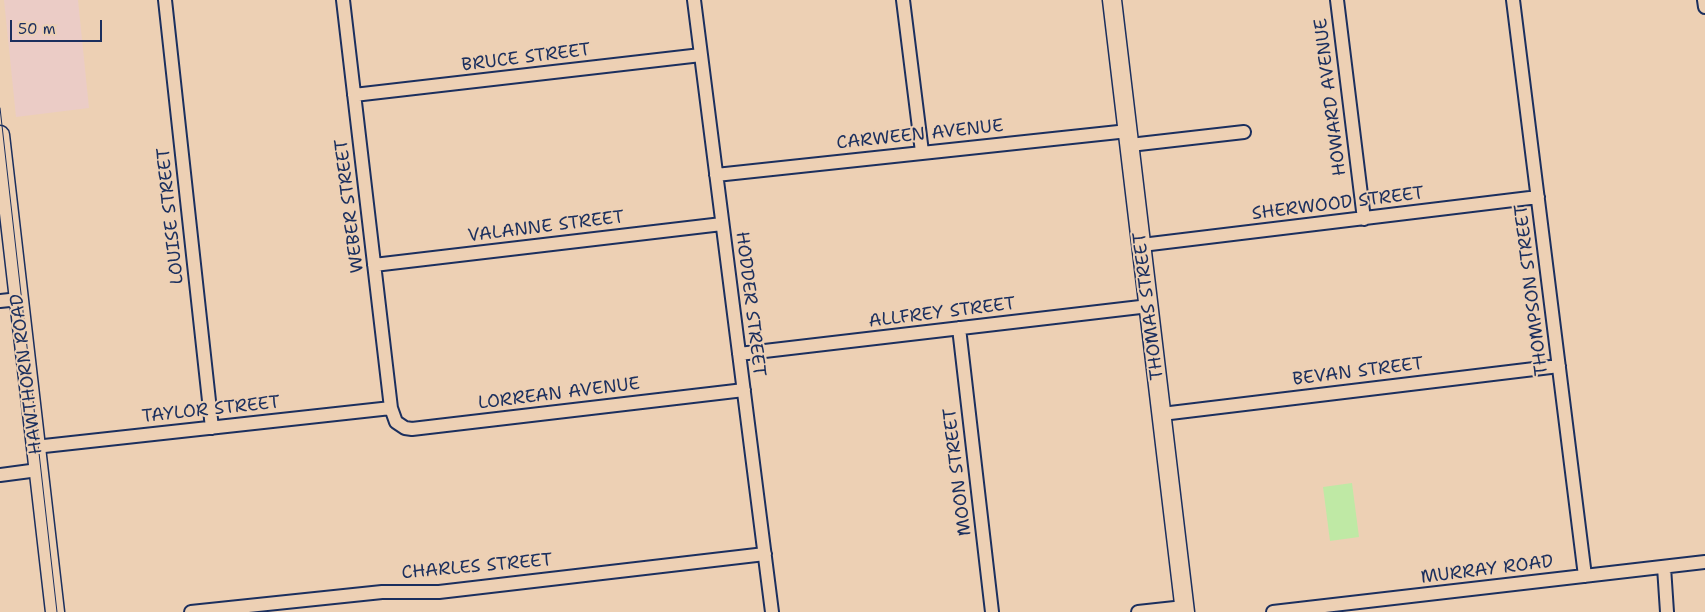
<!DOCTYPE html>
<html>
<head>
<meta charset="utf-8">
<style>
  body { margin:0 }
  #map { position:relative; width:1705px; height:612px; overflow:hidden; background:#edd0b4; font-family:"Shantell Sans",sans-serif }
  canvas { display:block }
  .scale { position:absolute; left:10px; top:20px; width:92px; height:22px; box-sizing:border-box; border:2px solid #1b2f5e; border-top:0; padding-left:6px; font-size:15px; line-height:18px; white-space:nowrap; color:#1b2f5e; -webkit-text-stroke:4px #edd0b4; paint-order:stroke }
</style>
</head>
<body>
<div id="map">
<canvas width="1705" height="612"></canvas>
<div class="scale">50 m</div>
</div>
<script>
const ctx = document.querySelector('canvas').getContext('2d');
ctx.lineJoin = 'round';
function paint(path, color) {
  ctx.fillStyle = color;
  ctx.fill(path, 'evenodd');
}
function toPath(rows) {
  const path = new Path2D();
  for (const r of rows) {
    path.moveTo(r[0], r[1]);
    for (let i = 2; i < r.length; i += 2) path.lineTo(r[i], r[i + 1]);
  }
  return path;
}
function strokePath(path, color, width, dash) {
  ctx.strokeStyle = color;
  ctx.lineWidth = width;
  ctx.lineCap = dash ? 'butt' : 'round';
  ctx.setLineDash(dash || []);
  ctx.stroke(path);
}
function write(font, color, halo, rows, align = 'center') {
  ctx.font = font + ' "Shantell Sans",sans-serif';
  ctx.lineWidth = 4;
  ctx.setLineDash([]);
  ctx.textBaseline = 'middle';
  ctx.strokeStyle = halo;
  ctx.fillStyle = color;
  for (const [text, x, y, turn = 0] of rows) {
    ctx.save();
    ctx.translate(x, y);
    ctx.rotate((+turn || 0) * Math.PI / 180);
    ctx.textAlign = isNaN(turn) ? turn : align;
    if (halo) ctx.strokeText(text, 0, 0);
    ctx.fillText(text, 0, 0);
    ctx.restore();
  }
}
const built = toPath([
  [4,0,78,0,89,108,16,117]
]);
const green = toPath([
  [1352,483,1359,537,1330,541,1323,487]
]);
const street = toPath([
  [165,0,212,428],
  [343,0,391,408,396,422,405,428,412,429,744,390],
  [694,0,772,612],
  [903,0,922,152],
  [1337,0,1364,219],
  [1513,0,1585,576],
  [1704,0,1705,7],
  [354,95,701,55],
  [1130,145,1244,132],
  [716,175,1128,131],
  [1142,245,1538,197],
  [374,265,722,224],
  [0,301,19,299],
  [959,328,992,612],
  [739,354,1149,306],
  [1162,414,1559,366],
  [35,447,391,408],
  [0,475,38,470],
  [1664,567,1667,612],
  [191,612,382,592,439,592,765,554],
  [1138,612,1184,607],
  [1273,612,1705,562]
]);
const secondary = toPath([
  [1112,0,1185,612],
  [0,135,55,612]
]);
const tram = toPath([
  [0,108,57,612]
]);
const streetNames = [
  ["BRUCE STREET",526,58,-7],
  ["HOWARD AVENUE",1331,97,-97],
  ["CARWEEN AVENUE",920,135,-6],
  ["SHERWOOD STREET",1338,204,-7],
  ["WEBER STREET",350,206,-97],
  ["LOUISE STREET",171,216,-96],
  ["VALANNE STREET",546,227,-7],
  ["THOMPSON STREET",1532,290,-97],
  ["HODDER STREET",750,304,83],
  ["THOMAS STREET",1149,306,-97],
  ["ALLFREY STREET",942,313,-7],
  ["BEVAN STREET",1358,372,-7],
  ["HAWTHORN ROAD",27,374,-97],
  ["LORREAN AVENUE",559,394,-7],
  ["TAYLOR STREET",211,410,-6],
  ["MOON STREET",958,472,-97],
  ["CHARLES STREET",477,567,-5],
  ["MURRAY ROAD",1487,570,-7]
];
paint(built, '#ebccc6');
paint(green, '#bfe9a5');
strokePath(street, '#1b2f5e', 16);
strokePath(secondary, '#1b2f5e', 21);
strokePath(street, '#edd0b4', 12);
strokePath(secondary, '#edd0b4', 18);
strokePath(tram, '#1b2f5e', 1);
write('18px', '#1b2f5e', '#edd0b4', streetNames);
</script>
</body>
</html>
